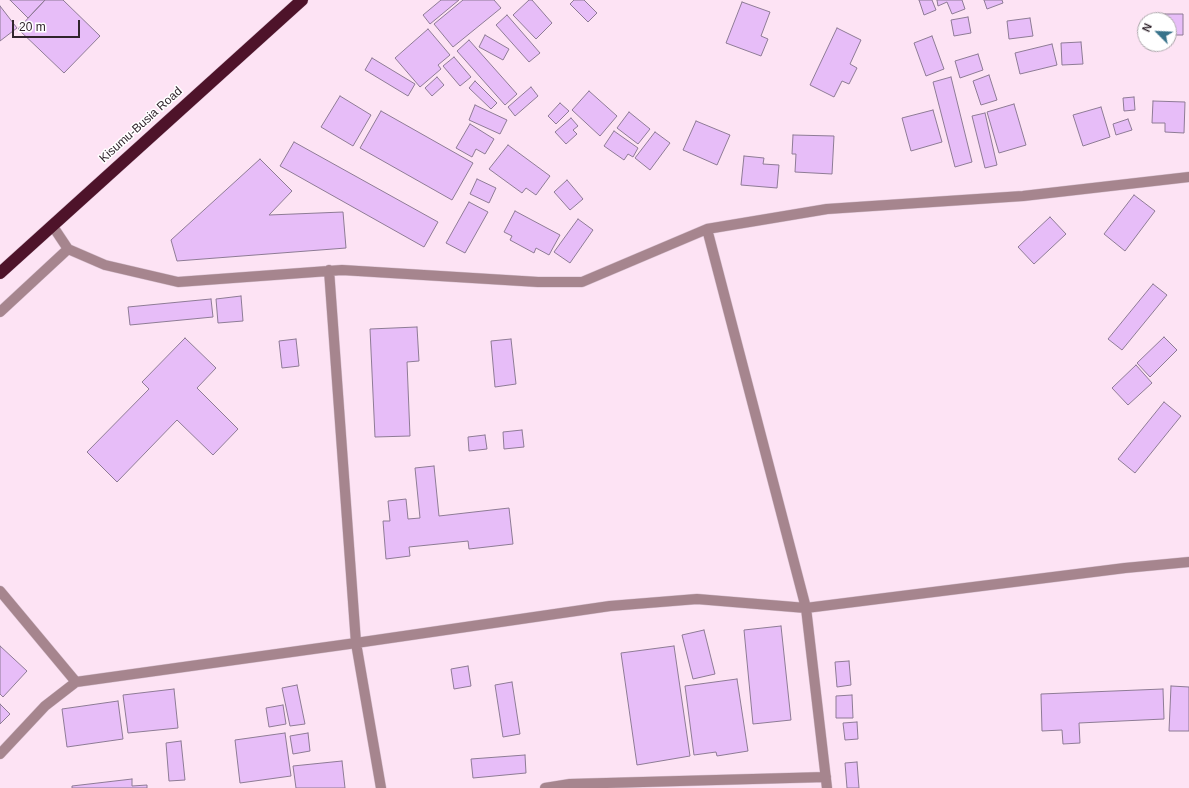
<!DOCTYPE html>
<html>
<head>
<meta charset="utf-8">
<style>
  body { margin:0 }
  #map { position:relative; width:1189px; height:788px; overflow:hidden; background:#fde3f4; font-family:Helvetica,sans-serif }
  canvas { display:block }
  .north { position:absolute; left:1137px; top:12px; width:40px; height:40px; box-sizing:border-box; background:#fff; border:1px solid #aca7ab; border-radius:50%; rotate:294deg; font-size:11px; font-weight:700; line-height:16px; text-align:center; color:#30242c }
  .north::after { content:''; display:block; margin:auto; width:14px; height:18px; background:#38738b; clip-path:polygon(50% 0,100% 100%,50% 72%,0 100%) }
  .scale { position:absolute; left:12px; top:20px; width:68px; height:18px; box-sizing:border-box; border:2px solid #30242c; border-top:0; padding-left:5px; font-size:12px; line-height:14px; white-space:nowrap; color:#30242c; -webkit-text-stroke:3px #fff; paint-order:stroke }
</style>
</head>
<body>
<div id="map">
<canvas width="1189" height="788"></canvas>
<div class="north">N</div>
<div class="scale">20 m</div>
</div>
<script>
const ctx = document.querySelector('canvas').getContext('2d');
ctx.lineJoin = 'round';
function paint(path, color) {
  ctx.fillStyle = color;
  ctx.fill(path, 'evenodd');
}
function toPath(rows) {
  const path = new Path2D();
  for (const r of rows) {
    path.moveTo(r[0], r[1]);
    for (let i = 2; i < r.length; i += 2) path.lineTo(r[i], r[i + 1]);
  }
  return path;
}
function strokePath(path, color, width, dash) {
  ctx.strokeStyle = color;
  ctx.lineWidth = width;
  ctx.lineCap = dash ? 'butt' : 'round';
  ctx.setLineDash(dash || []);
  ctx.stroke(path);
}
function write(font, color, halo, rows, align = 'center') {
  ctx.font = font + ' Helvetica,sans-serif';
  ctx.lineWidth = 3;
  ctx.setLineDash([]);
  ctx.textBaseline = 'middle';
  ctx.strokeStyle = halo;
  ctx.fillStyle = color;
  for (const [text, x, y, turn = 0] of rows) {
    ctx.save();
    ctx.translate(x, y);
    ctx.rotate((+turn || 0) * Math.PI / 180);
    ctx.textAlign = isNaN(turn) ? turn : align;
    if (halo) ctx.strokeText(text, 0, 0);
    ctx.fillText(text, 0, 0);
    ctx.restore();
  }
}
const building = toPath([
  [10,0,45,0,28,18,10,0],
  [45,0,63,0,100,36,64,73,18,29,45,0],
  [441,0,459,0,430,24,423,15,441,0],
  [463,0,494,0,501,8,453,47,434,24,463,0],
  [529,0,532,0,552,23,536,39,513,15,529,0],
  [574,0,584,0,597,13,588,22,570,4,574,0],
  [919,0,932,0,936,10,924,15,919,0],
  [937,0,962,0,965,9,952,14,947,2,938,6,937,0],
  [984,0,1002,0,1003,3,987,9,984,0],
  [742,2,770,12,761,36,768,39,761,56,726,43,742,2],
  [0,6,17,28,0,41,0,6],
  [1165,14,1183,14,1183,35,1169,35,1169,20,1165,20,1165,14],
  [507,15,540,53,529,62,496,25,507,15],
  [968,17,971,33,954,36,951,20,968,17],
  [1030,18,1033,36,1009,39,1007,21,1030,18],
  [837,28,861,40,850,64,857,68,849,84,842,81,834,97,810,85,837,28],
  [428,29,450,55,438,65,441,69,420,87,395,58,428,29],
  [485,35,509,49,503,60,479,47,485,35],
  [932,36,944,69,926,76,914,43,932,36],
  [469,40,517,94,505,105,457,51,469,40],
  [1081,42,1083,64,1062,65,1061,43,1081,42],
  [1052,44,1057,65,1020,74,1015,53,1052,44],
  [978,54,983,70,960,78,955,61,978,54],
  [454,57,471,77,460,86,443,66,454,57],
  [372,58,415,84,408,96,365,70,372,58],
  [989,75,997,100,981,105,973,81,989,75],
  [437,77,444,85,432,96,425,88,437,77],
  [951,77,972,162,955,167,933,82,951,77],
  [475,81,497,103,491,109,469,88,475,81],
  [531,87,538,96,515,116,508,107,531,87],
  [589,91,617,116,600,136,572,110,589,91],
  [340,96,371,115,353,146,321,127,340,96],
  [1134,97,1135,110,1124,111,1123,98,1134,97],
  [1153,101,1185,102,1184,133,1165,132,1165,123,1152,123,1153,101],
  [560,103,569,111,556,124,548,116,560,103],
  [1014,104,1026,145,999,153,987,112,1014,104],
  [475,105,507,120,500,134,469,120,475,105],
  [1101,107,1110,137,1083,146,1073,115,1101,107],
  [933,110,942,142,911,151,902,118,933,110],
  [381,111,473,163,452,200,360,148,381,111],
  [629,112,650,129,638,144,617,128,629,112],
  [985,113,997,165,985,168,972,116,985,113],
  [571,118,578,126,573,130,577,134,566,144,555,132,571,118],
  [1128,119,1132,130,1116,135,1113,124,1128,119],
  [696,121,730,135,717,165,683,150,696,121],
  [470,124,494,139,485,154,476,149,472,157,456,148,470,124],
  [614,131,638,148,633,157,628,154,624,160,604,146,614,131],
  [655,132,670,143,650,170,635,158,655,132],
  [793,135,834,136,832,174,795,172,796,154,792,154,793,135],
  [294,142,438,222,424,247,280,166,294,142],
  [508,145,550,176,536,195,526,188,522,193,489,169,508,145],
  [744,156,764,158,763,164,779,165,777,188,741,185,744,156],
  [260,159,292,191,269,215,343,212,346,248,177,261,171,240,260,159],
  [477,179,496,188,489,203,470,194,477,179],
  [567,180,583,199,570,210,554,192,567,180],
  [1134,195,1155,211,1125,251,1104,234,1134,195],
  [469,202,488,212,465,253,446,243,469,202],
  [515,211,560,235,549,255,536,248,534,253,510,240,512,236,504,232,515,211],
  [1050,217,1066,234,1034,264,1018,247,1050,217],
  [578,219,593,230,570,263,554,252,578,219],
  [1153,284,1167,295,1122,350,1108,339,1153,284],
  [241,296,243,321,218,323,216,299,241,296],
  [211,299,213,317,130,325,128,307,211,299],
  [417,327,419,361,407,362,410,436,375,437,370,329,417,327],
  [1164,337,1177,350,1150,377,1137,363,1164,337],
  [185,338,216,368,197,388,238,429,213,455,177,420,117,482,87,452,149,389,142,382,185,338],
  [296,339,299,366,282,368,279,341,296,339],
  [511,339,516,384,495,387,491,341,511,339],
  [1136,365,1152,383,1128,405,1112,388,1136,365],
  [1164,402,1181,416,1135,473,1118,459,1164,402],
  [522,430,524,447,504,449,503,432,522,430],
  [485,435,487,449,469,451,468,437,485,435],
  [434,466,439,516,509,508,513,544,469,549,468,541,409,547,410,556,386,559,383,521,390,521,388,501,406,499,408,519,420,518,415,468,434,466],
  [781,626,791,720,753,724,744,630,781,626],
  [704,630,715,674,693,679,682,635,704,630],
  [0,646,27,671,3,697,0,694,0,646],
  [674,646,690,756,637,765,621,653,674,646],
  [849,661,851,685,837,687,835,662,849,661],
  [468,666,471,686,454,689,451,669,468,666],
  [737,679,748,751,717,756,716,752,694,755,685,686,737,679],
  [512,682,520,734,503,737,495,685,512,682],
  [297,685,305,724,290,726,282,688,297,685],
  [1171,686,1189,687,1189,731,1169,731,1171,686],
  [174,689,178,728,128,733,123,695,174,689],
  [1163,689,1164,719,1079,723,1080,743,1063,744,1062,730,1042,731,1041,694,1163,689],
  [852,695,853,718,836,718,836,696,852,695],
  [118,701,123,739,67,747,62,709,118,701],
  [0,704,10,714,0,724,0,704],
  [283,705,286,724,269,727,266,708,283,705],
  [857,722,858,739,845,740,843,723,857,722],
  [285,733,291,776,240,783,235,740,285,733],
  [308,733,310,751,293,754,290,736,308,733],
  [181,741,185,780,169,781,166,743,181,741],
  [525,755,526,773,473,778,471,759,525,755],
  [342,761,345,788,296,788,293,766,342,761],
  [857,762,859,788,847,788,845,763,857,762],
  [132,779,132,786,147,785,147,788,72,788,72,786,132,779]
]);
const minor = toPath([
  [54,228,68,249,105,265,178,282,342,270,538,282,582,282,707,229,827,209,1023,196,1189,177],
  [707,229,806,608,827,788],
  [0,312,68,249],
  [0,591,76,682,356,643,329,270],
  [0,754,45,706,76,682],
  [381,788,356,643,610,606,697,599,806,608,1125,568,1189,562],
  [545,788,570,784,826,777]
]);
const highway = toPath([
  [0,273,302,0]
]);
const streetNames = [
  ["Kisumu-Busia Road",141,125,-42]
];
paint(building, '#e7bdf8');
strokePath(building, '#8e7b95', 1);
strokePath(minor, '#d8c1d0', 11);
strokePath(highway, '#d8c1d0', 13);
strokePath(minor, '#a6858e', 10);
strokePath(highway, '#4e132a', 12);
write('12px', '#30242c', '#fff', streetNames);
</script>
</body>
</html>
